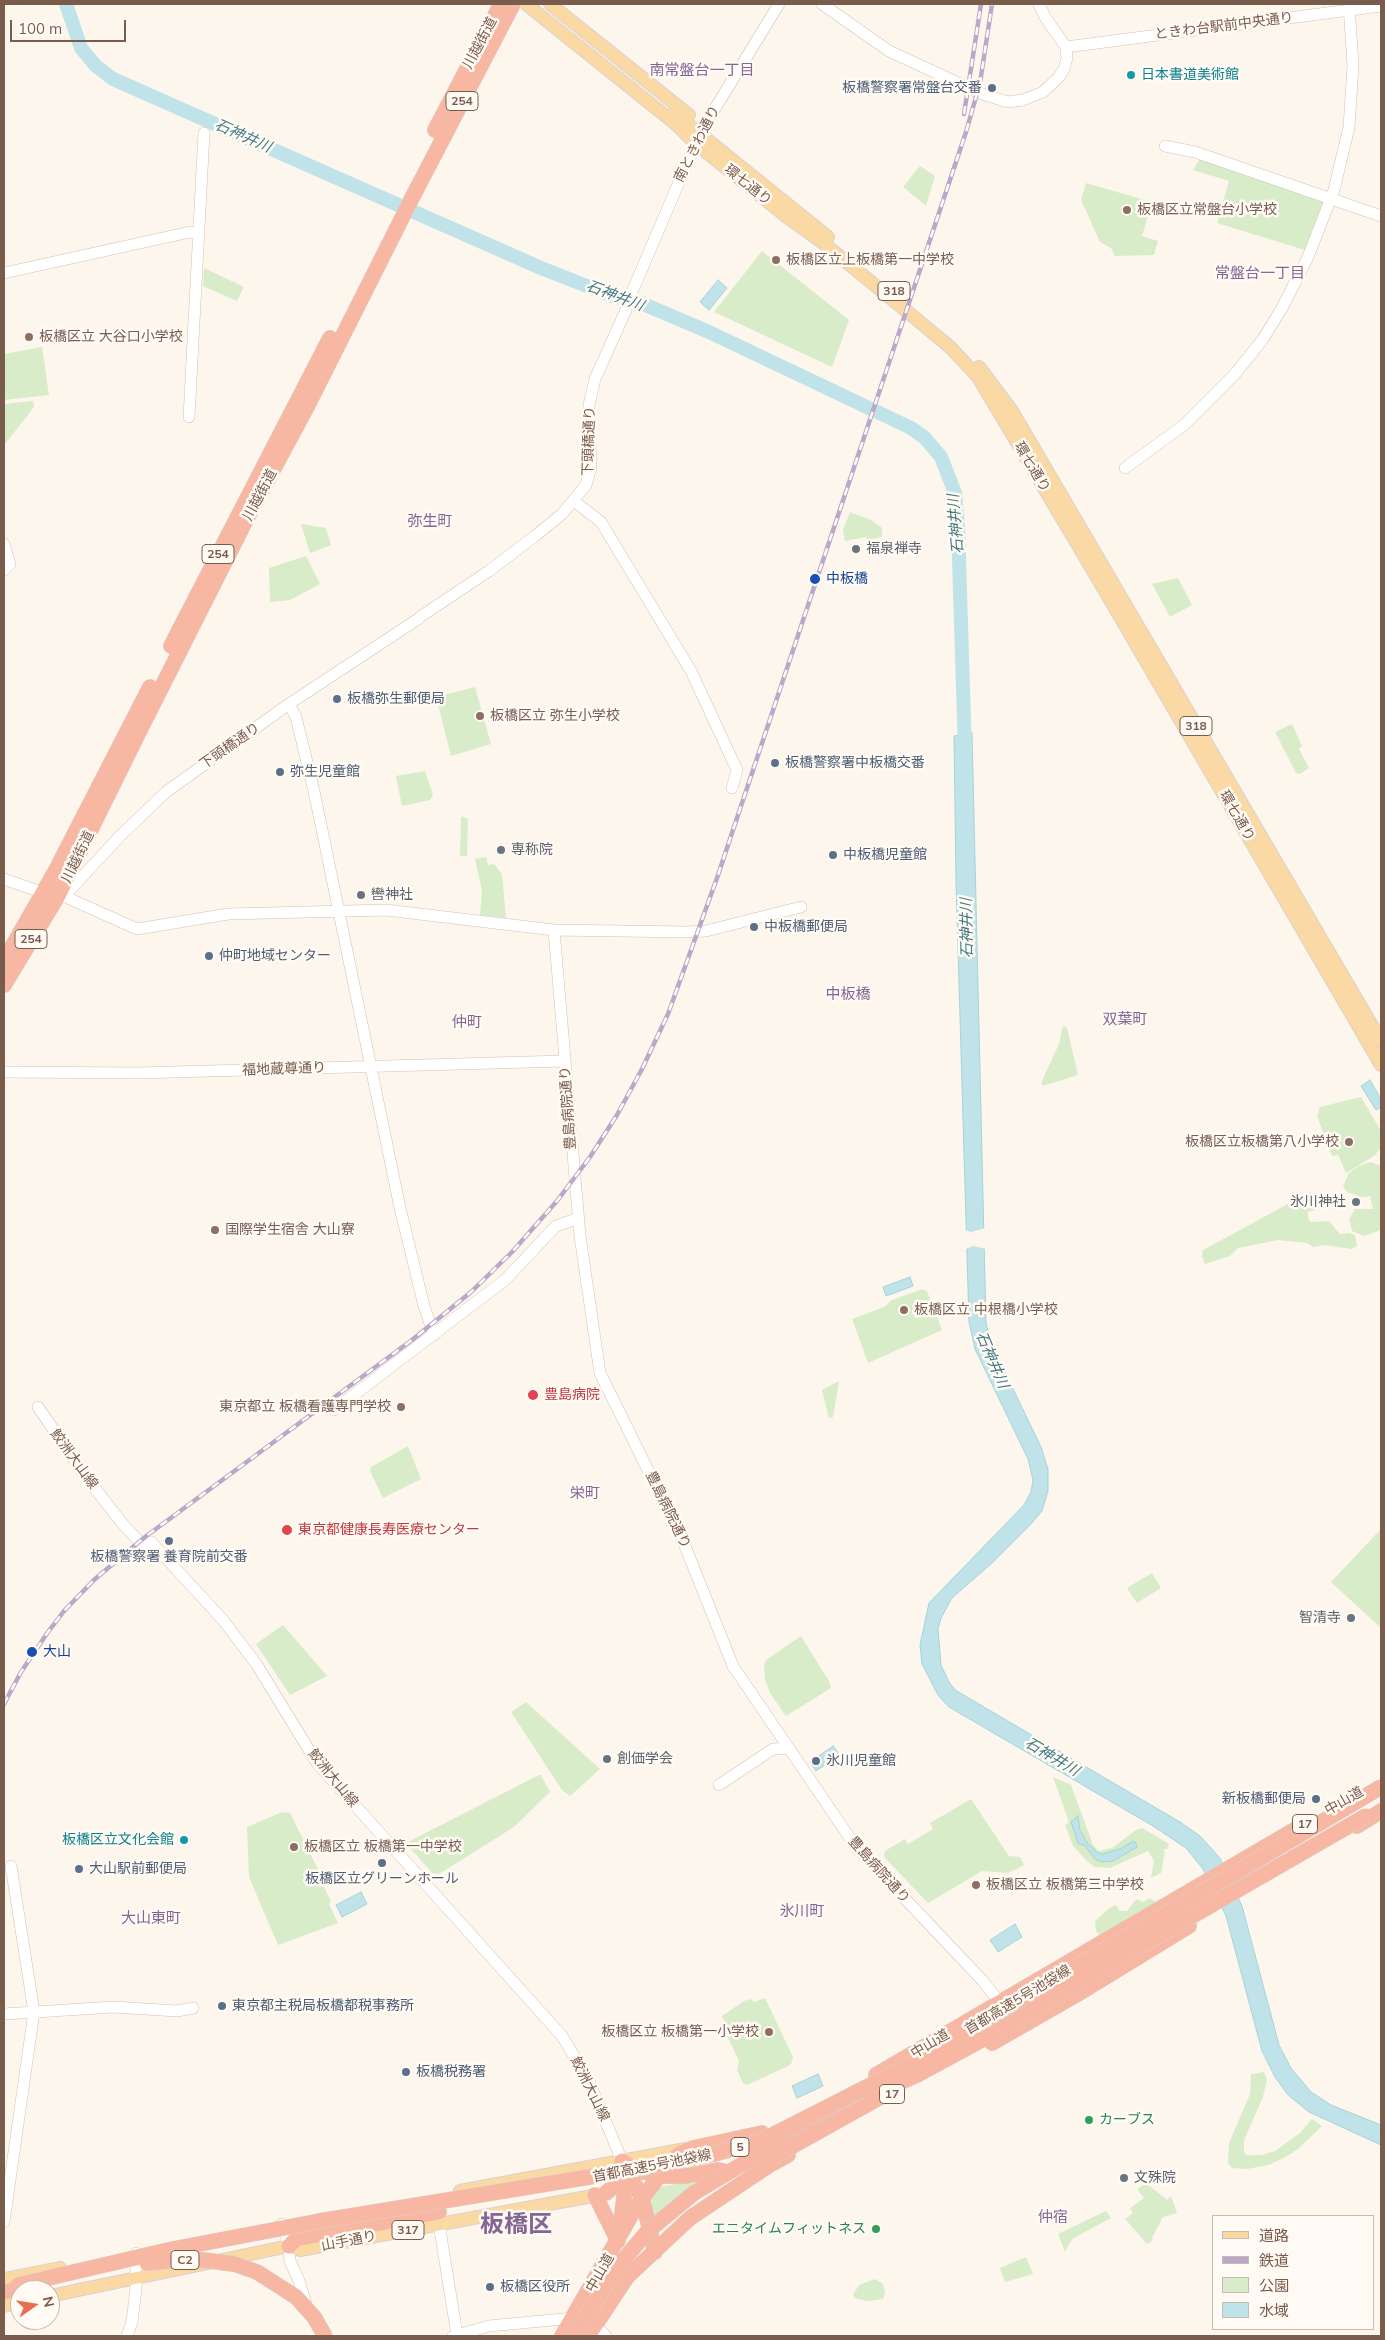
<!DOCTYPE html>
<html>
<head>
<meta charset="utf-8">
<style>
  body { margin:0 }
  #map { position:relative; width:1385px; height:2340px; overflow:hidden; background:#fdf6ec; font-family:Mulish,"Noto Sans JP",sans-serif }
  canvas { display:block }
  .frame { position:absolute; inset:0; border:5px solid #7a5c4d; pointer-events:none }
  .legend { position:absolute; left:1212px; top:2215px; width:162px; height:115px; box-sizing:border-box; background:#fffaf3; border:1px solid #cabbb1; margin:0; padding:6px 9px; list-style:none; font-size:15px; color:#7a5c4d }
  .legend li { display:flex; align-items:center; gap:10px; height:25px }
  .legend b { width:25px; border:1px solid #cabbb1 }
  .north { position:absolute; left:10px; top:2280px; width:50px; height:50px; box-sizing:border-box; background:#fffaf3; border:1px solid #cabbb1; border-radius:50%; rotate:77deg; font-size:14px; font-weight:700; line-height:20px; text-align:center; color:#7a5c4d }
  .north::after { content:''; display:block; margin:auto; width:18px; height:22px; background:#e76f51; clip-path:polygon(50% 0,100% 100%,50% 72%,0 100%) }
  .scale { position:absolute; left:10px; top:20px; width:116px; height:22px; box-sizing:border-box; border:2px solid #7a5c4d; border-top:0; padding-left:6px; font-size:15px; line-height:18px; white-space:nowrap; color:#7a5c4d; -webkit-text-stroke:4px #fffaf3; paint-order:stroke }
</style>
</head>
<body>
<div id="map">
<canvas width="1385" height="2340"></canvas>
<div class="frame"></div>
<ul class="legend">
<li><b style="height:6px;background:#fbd9a5"></b>道路</li>
<li><b style="height:6px;background:#b9a8c9"></b>鉄道</li>
<li><b style="height:14px;background:#d8ecc9"></b>公園</li>
<li><b style="height:14px;background:#bfe3e8"></b>水域</li>
</ul>
<div class="north">N</div>
<div class="scale">100 m</div>
</div>
<script>
const ctx = document.querySelector('canvas').getContext('2d');
ctx.lineJoin = 'round';
function paint(path, color) {
  ctx.fillStyle = color;
  ctx.fill(path, 'evenodd');
}
function toPath(rows) {
  const path = new Path2D();
  for (const r of rows) {
    path.moveTo(r[0], r[1]);
    for (let i = 2; i < r.length; i += 2) path.lineTo(r[i], r[i + 1]);
  }
  return path;
}
function strokePath(path, color, width, dash) {
  ctx.strokeStyle = color;
  ctx.lineWidth = width;
  ctx.lineCap = dash ? 'butt' : 'round';
  ctx.setLineDash(dash || []);
  ctx.stroke(path);
}
function write(font, color, halo, rows, align = 'center') {
  ctx.font = font + ' Mulish,"Noto Sans JP",sans-serif';
  ctx.lineWidth = 5;
  ctx.setLineDash([]);
  ctx.textBaseline = 'middle';
  ctx.strokeStyle = halo;
  ctx.fillStyle = color;
  for (const [text, x, y, turn = 0] of rows) {
    ctx.save();
    ctx.translate(x, y);
    ctx.rotate((+turn || 0) * Math.PI / 180);
    ctx.textAlign = isNaN(turn) ? turn : align;
    if (halo) ctx.strokeText(text, 0, 0);
    ctx.fillText(text, 0, 0);
    ctx.restore();
  }
}
const green = toPath([
  [1200,158,1322,199,1323,202,1305,250,1217,223,1229,181,1193,170],
  [920,166,935,176,926,206,903,187],
  [1086,183,1152,202,1142,236,1158,241,1154,255,1115,256,1111,248,1100,242,1081,200],
  [762,251,849,320,832,367,714,312],
  [204,268,244,287,237,301,203,286],
  [42,347,49,395,4,400,4,354],
  [33,401,34,407,6,443,4,444,4,404],
  [850,512,871,520,882,528,882,537,867,540,866,537,845,541,843,530],
  [301,524,326,528,331,545,310,553],
  [306,556,320,584,290,600,270,602,269,568],
  [1178,578,1192,605,1170,617,1152,584],
  [475,687,491,744,451,756,436,697],
  [1292,724,1302,746,1299,749,1309,768,1300,774,1296,773,1275,732],
  [425,771,433,795,430,800,402,806,396,776],
  [461,816,468,819,467,856,460,856],
  [486,857,488,865,494,864,502,874,506,918,480,915,482,890,475,859],
  [1063,1026,1067,1028,1078,1075,1043,1086,1041,1083,1059,1044],
  [1361,1097,1381,1131,1381,1148,1374,1156,1346,1173,1338,1155,1332,1156,1317,1116,1320,1107],
  [1371,1162,1381,1166,1381,1230,1364,1236,1352,1231,1349,1219,1355,1209,1373,1209,1370,1196,1362,1197,1347,1192,1343,1186,1349,1173,1359,1166],
  [1310,1192,1315,1210,1307,1212,1310,1222,1329,1221,1340,1234,1349,1233,1355,1235,1357,1246,1351,1249,1325,1245,1313,1247,1307,1243,1278,1240,1238,1248,1230,1256,1205,1264,1202,1256,1203,1250],
  [922,1289,927,1291,942,1330,868,1363,852,1319,886,1306,890,1301],
  [839,1381,833,1417,829,1418,822,1390],
  [408,1446,421,1479,383,1498,370,1471,371,1467],
  [1381,1529,1381,1628,1331,1582],
  [1152,1573,1161,1588,1137,1603,1127,1588],
  [283,1625,327,1676,290,1695,256,1644],
  [801,1636,830,1683,831,1688,786,1716,770,1693,765,1679,764,1666,766,1660],
  [526,1702,600,1769,570,1796,562,1790,511,1712],
  [539,1775,541,1775,550,1792,514,1827,439,1874,432,1873,406,1843],
  [1053,1777,1071,1785,1093,1845,1099,1851,1112,1848,1136,1830,1142,1828,1169,1844,1167,1849,1163,1849,1165,1852,1161,1873,1151,1878,1154,1861,1148,1851,1110,1868,1095,1867,1087,1861,1073,1846,1065,1825,1069,1822],
  [971,1799,1009,1856,1020,1857,1024,1865,1008,1873,982,1871,928,1903,884,1857,885,1851,905,1839,908,1844,933,1829,930,1823],
  [282,1812,290,1813,325,1883,323,1885,331,1902,329,1904,338,1923,278,1945,249,1877,247,1827],
  [1149,1898,1155,1901,1156,1903,1102,1935,1099,1935,1096,1931,1095,1921,1111,1907,1116,1905,1120,1911,1127,1911,1136,1899,1143,1902],
  [765,1998,793,2057,792,2062,790,2065,747,2085,743,2083,737,2070,739,2061,722,2025,725,2022,722,2016,744,2001,751,1999,754,2002],
  [1264,2072,1267,2079,1263,2097,1244,2140,1244,2152,1246,2155,1262,2155,1275,2151,1300,2133,1312,2119,1322,2126,1298,2149,1284,2158,1268,2165,1247,2169,1232,2168,1228,2163,1229,2143,1250,2094,1251,2074],
  [704,2179,689,2191,653,2217,651,2201,659,2187],
  [1146,2183,1167,2200,1171,2196,1177,2213,1163,2217,1152,2238,1153,2240,1147,2244,1125,2219,1133,2213,1130,2208,1144,2198,1137,2189],
  [1106,2211,1111,2218,1072,2239,1065,2252,1058,2234],
  [1026,2257,1033,2274,1005,2282,1000,2268],
  [875,2279,883,2284,885,2293,883,2299,866,2301,855,2298,853,2295,859,2285]
]);
const water = toPath([
  [718,280,727,288,709,310,700,302,718,280],
  [972,733,986,1323,991,1343,1041,1447,1048,1469,1048,1491,1042,1511,1031,1524,992,1563,952,1598,941,1618,938,1629,941,1665,949,1682,955,1690,1180,1822,1200,1836,1220,1858,1242,1906,1279,2045,1291,2068,1311,2092,1331,2105,1381,2125,1381,2145,1309,2112,1288,2095,1275,2077,1262,2051,1226,1916,1203,1869,1186,1848,1153,1826,949,1707,938,1695,922,1664,920,1645,929,1603,1024,1505,1031,1492,1033,1480,1028,1459,975,1349,969,1322,956,882,954,736,972,733],
  [1370,1080,1381,1099,1381,1107,1376,1110,1361,1086,1370,1080],
  [910,1277,913,1286,886,1296,883,1287,910,1277],
  [833,1746,840,1755,816,1771,810,1762,833,1746],
  [1078,1816,1080,1830,1088,1844,1098,1853,1103,1854,1122,1848,1133,1841,1136,1843,1137,1847,1113,1861,1103,1862,1096,1860,1085,1846,1078,1843,1071,1822,1078,1816],
  [361,1892,367,1904,342,1917,336,1905,361,1892],
  [1015,1924,1022,1937,998,1952,990,1940,1015,1924],
  [818,2074,823,2086,797,2098,792,2086,818,2074]
]);
const pier = toPath([
  [986,1228,986,1249,973,1246,966,1249,965,1230,971,1232]
]);
const river = toPath([
  [66,4,81,48,96,66,113,79,541,268,612,296,641,303,709,332,911,428,925,438,941,457,955,493,958,527,965,752]
]);
const secondary = toPath([
  [822,4,889,51,982,94,1008,102,1023,100,1043,92,1059,77,1064,69,1067,58,1066,47,1045,17,1039,4],
  [1066,47,1381,6],
  [1165,146,1195,152,1381,216],
  [4,273,190,232,197,234],
  [632,292,700,133,779,4],
  [189,417,204,133],
  [1125,468,1184,425,1235,374,1263,339,1282,308,1308,257,1334,190,1349,127,1353,66,1349,4],
  [574,501,601,522,691,671,737,770,732,788],
  [4,544,10,564,4,570],
  [420,617,489,571,535,536,562,514,586,485,591,467,589,405,595,379,626,310],
  [289,704,296,717,314,791,400,1208,424,1306,434,1335],
  [4,879,44,893,59,894,137,929,228,914,386,910,554,930,687,932,706,931,801,907],
  [59,894,71,889,121,835,166,792,289,704,418,619],
  [554,930,580,1236,600,1373,683,1541,733,1666,856,1847,982,1980,1020,2028],
  [4,1072,139,1073,564,1061],
  [38,1407,86,1477,122,1523,144,1547,151,1542,223,1620,257,1665,317,1763,562,2036,589,2081,622,2161],
  [334,1410,505,1280,556,1226,579,1218],
  [719,1785,773,1749,788,1748],
  [4,2014,114,2007,177,2011,193,2008],
  [4,2222,34,2012,11,1866],
  [282,2224,289,2246,290,2261,299,2281,307,2307],
  [439,2224,457,2335],
  [127,2336,132,2322,136,2288,136,2253],
  [453,2336,489,2326,574,2318,595,2326,606,2336]
]);
const primary = toPath([
  [526,4,677,125,695,143,787,217,822,242,915,318,951,348,978,377,1105,591,1381,1065],
  [550,4,689,115],
  [674,113,828,237],
  [979,367,1012,411,1381,1041],
  [460,2191,686,2149],
  [4,2279,60,2268],
  [50,2296,289,2246,300,2250,603,2194],
  [4,2306,20,2302]
]);
const highway = toPath([
  [435,130,501,4],
  [171,646,330,338],
  [4,961,56,870,150,687],
  [4,985,59,894,139,732,246,520,308,405,412,198,513,4],
  [1357,1826,1381,1811],
  [992,2043,1081,1992,1189,1926],
  [876,2075,1296,1829],
  [792,2134,878,2093],
  [622,2161,638,2171,664,2176,686,2176,717,2170,728,2172],
  [624,2164,642,2198,655,2252],
  [606,2193,619,2181,621,2170],
  [595,2195,618,2241],
  [620,2230,625,2189,623,2166],
  [289,2246,296,2239,301,2238,439,2212],
  [4,2292,18,2289],
  [562,2336,636,2207,668,2164,679,2154,693,2148,762,2133],
  [588,2336,627,2277,690,2218,768,2166,788,2155]
]);
const rail = toPath([
  [964,114,981,4],
  [4,1704,21,1672,48,1632,64,1611,95,1579,145,1537,412,1340,471,1292,512,1252,557,1201,590,1157,617,1115,642,1069,668,1014,717,878,966,132,980,83,992,4]
]);
const highwayBridge = toPath([
  [872,2095,917,2075,1002,2029,1109,1964,1366,1816],
  [773,2157,886,2094],
  [147,2263,179,2260,203,2260,234,2264,257,2272,296,2297,314,2317,325,2336],
  [18,2285,173,2249,320,2221,644,2168,714,2154,761,2141,906,2067,1381,1787],
  [573,2336,618,2266,648,2231,694,2193,781,2141]
]);
const markers = [
  [1131,75,5,"#0f9aa8"],
  [992,88,5,"#5c6f8a"],
  [1127,210,5,"#8d6e63"],
  [776,260,5,"#8d6e63"],
  [29,337,5,"#8d6e63"],
  [856,549,5,"#6b7280"],
  [815,579,6,"#1a4fb4"],
  [337,699,5,"#5c6f8a"],
  [480,716,5,"#8d6e63"],
  [775,763,5,"#5c6f8a"],
  [280,772,5,"#5c6f8a"],
  [501,850,5,"#6b7280"],
  [833,855,5,"#5c6f8a"],
  [361,895,5,"#6b7280"],
  [754,927,5,"#5c6f8a"],
  [209,956,5,"#5c6f8a"],
  [1349,1142,5,"#8d6e63"],
  [1356,1202,5,"#6b7280"],
  [215,1230,5,"#8d6e63"],
  [904,1310,5,"#8d6e63"],
  [533,1395,6,"#e0444e"],
  [401,1407,5,"#8d6e63"],
  [287,1530,6,"#e0444e"],
  [169,1541,5,"#5c6f8a"],
  [1351,1618,5,"#6b7280"],
  [32,1652,6,"#1a4fb4"],
  [607,1759,5,"#6b7280"],
  [816,1761,5,"#5c6f8a"],
  [1316,1799,5,"#5c6f8a"],
  [184,1840,5,"#0f9aa8"],
  [294,1847,5,"#8d6e63"],
  [382,1863,5,"#5c6f8a"],
  [79,1869,5,"#5c6f8a"],
  [976,1885,5,"#8d6e63"],
  [222,2006,5,"#5c6f8a"],
  [769,2032,5,"#8d6e63"],
  [406,2072,5,"#5c6f8a"],
  [1089,2120,5,"#2e9e5b"],
  [1124,2178,5,"#6b7280"],
  [876,2229,5,"#2e9e5b"],
  [490,2287,5,"#5c6f8a"]
];
const shields = [
  [462,101,32],
  [894,291,32],
  [218,554,32],
  [1196,726,32],
  [31,939,32],
  [1305,1824,25],
  [892,2094,25],
  [740,2147,18],
  [408,2230,32],
  [185,2260,28]
];
const shieldNames = [
  ["254",462,101],
  ["318",894,291],
  ["254",218,554],
  ["318",1196,726],
  ["254",31,939],
  ["17",1305,1824],
  ["17",892,2094],
  ["5",740,2147],
  ["317",408,2230],
  ["C2",185,2260]
];
const streetNames = [
  ["ときわ台駅前中央通り",1224,26,-7],
  ["川越街道",480,43,-62],
  ["南ときわ通り",697,144,-63],
  ["環七通り",748,185,39],
  ["下頭橋通り",589,441,-88],
  ["環七通り",1032,467,59],
  ["川越街道",260,495,-62],
  ["下頭橋通り",230,746,-35],
  ["環七通り",1237,816,60],
  ["川越街道",78,857,-64],
  ["福地蔵尊通り",284,1069,-2],
  ["豊島病院通り",568,1108,-94],
  ["鮫洲大山線",74,1459,54],
  ["豊島病院通り",668,1510,64],
  ["鮫洲大山線",333,1778,51],
  ["中山道",1344,1801,-30],
  ["豊島病院通り",879,1870,48],
  ["首都高速5号池袋線",1018,2000,-31],
  ["中山道",930,2044,-31],
  ["鮫洲大山線",590,2089,64],
  ["首都高速5号池袋線",652,2166,-11],
  ["山手通り",349,2241,-11],
  ["中山道",600,2273,-60]
];
const cultureNames = [
  ["日本書道美術館",1141,75],
  ["板橋区立文化会館",174,1840,"right"]
];
const serviceNames = [
  ["板橋警察署常盤台交番",982,88,"right"],
  ["板橋弥生郵便局",347,699],
  ["板橋警察署中板橋交番",785,763],
  ["弥生児童館",290,772],
  ["中板橋児童館",843,855],
  ["中板橋郵便局",764,927],
  ["仲町地域センター",219,956],
  ["板橋警察署 養育院前交番",169,1557,"center"],
  ["氷川児童館",826,1761],
  ["新板橋郵便局",1306,1799,"right"],
  ["大山駅前郵便局",89,1869],
  ["板橋区立グリーンホール",382,1879,"center"],
  ["東京都主税局板橋都税事務所",232,2006],
  ["板橋税務署",416,2072],
  ["板橋区役所",500,2287]
];
const educationNames = [
  ["板橋区立常盤台小学校",1137,210],
  ["板橋区立上板橋第一中学校",786,260],
  ["板橋区立 大谷口小学校",39,337],
  ["板橋区立 弥生小学校",490,716],
  ["板橋区立板橋第八小学校",1339,1142,"right"],
  ["国際学生宿舎 大山寮",225,1230],
  ["板橋区立 中根橋小学校",914,1310],
  ["東京都立 板橋看護専門学校",391,1407,"right"],
  ["板橋区立 板橋第一中学校",304,1847],
  ["板橋区立 板橋第三中学校",986,1885],
  ["板橋区立 板橋第一小学校",759,2032,"right"]
];
const worshipNames = [
  ["福泉禅寺",866,549],
  ["専称院",511,850],
  ["轡神社",371,895],
  ["氷川神社",1346,1202,"right"],
  ["智清寺",1341,1618,"right"],
  ["創価学会",617,1759],
  ["文殊院",1134,2178]
];
const transitNames = [
  ["中板橋",826,579],
  ["大山",43,1652]
];
const healthNames = [
  ["豊島病院",544,1395],
  ["東京都健康長寿医療センター",298,1530]
];
const leisureNames = [
  ["カーブス",1099,2120],
  ["エニタイムフィットネス",866,2229,"right"]
];
const neighbourhoodNames = [
  ["南常盤台一丁目",702,70],
  ["常盤台一丁目",1260,273],
  ["弥生町",430,521],
  ["中板橋",848,994],
  ["双葉町",1125,1019],
  ["仲町",467,1022],
  ["栄町",585,1493],
  ["氷川町",802,1911],
  ["大山東町",151,1918],
  ["仲宿",1053,2217]
];
const waterNames = [
  ["石神井川",243,136,24],
  ["石神井川",615,296,21],
  ["石神井川",956,524,-95],
  ["石神井川",967,928,-91],
  ["石神井川",992,1360,67],
  ["石神井川",1052,1757,31]
];
const townNames = [
  ["板橋区",516,2225]
];
paint(green, '#d8ecc9');
paint(water, '#bfe3e8');
strokePath(water, '#a5d3da', 1);
paint(pier, '#fdf6ec');
strokePath(river, '#bfe3e8', 14);
strokePath(secondary, '#d6c0b0', 12);
strokePath(primary, '#dad1cd', 14);
strokePath(highway, '#dad1cd', 16);
strokePath(secondary, '#fff', 11);
strokePath(primary, '#fbd9a5', 12);
strokePath(highway, '#f7b7a3', 15);
strokePath(rail, '#b9a8c9', 4.5);
strokePath(rail, '#fffaf3', 2.5, [8]);
strokePath(highwayBridge, '#dad1cd', 16, []);
strokePath(highwayBridge, '#f7b7a3', 15);
for (const [x, y, r, color] of markers) {
  const dot = new Path2D();
  dot.arc(x, y, r, 0, 2 * Math.PI);
  ctx.fillStyle = color;
  ctx.fill(dot);
  strokePath(dot, '#fffaf3', 2);
}
for (const [x, y, w] of shields) {
  const box = new Path2D();
  box.roundRect(x - w / 2, y - 9.5, w, 19, 4);
  ctx.fillStyle = '#fffaf3';
  ctx.fill(box);
  strokePath(box, '#7a5c4d', 1);
}
write('bold 12px', '#7a5c4d', null, shieldNames);
write('14px', '#7a5c4d', '#fffaf3', streetNames);
write('14px', '#0d838f', '#fffaf3', cultureNames, 'left');
write('14px', '#4e5e75', '#fffaf3', serviceNames, 'left');
write('14px', '#785e54', '#fffaf3', educationNames, 'left');
write('14px', '#5b616d', '#fffaf3', worshipNames, 'left');
write('14px', '#164399', '#fffaf3', transitNames, 'left');
write('14px', '#be3a42', '#fffaf3', healthNames, 'left');
write('14px', '#27864d', '#fffaf3', leisureNames, 'left');
write('15px', '#846695', '#fffaf3', neighbourhoodNames);
write('italic 15px', '#437c86', '#fffaf3', waterNames);
write('bold 24px', '#846695', '#fffaf3', townNames);
</script>
</body>
</html>
